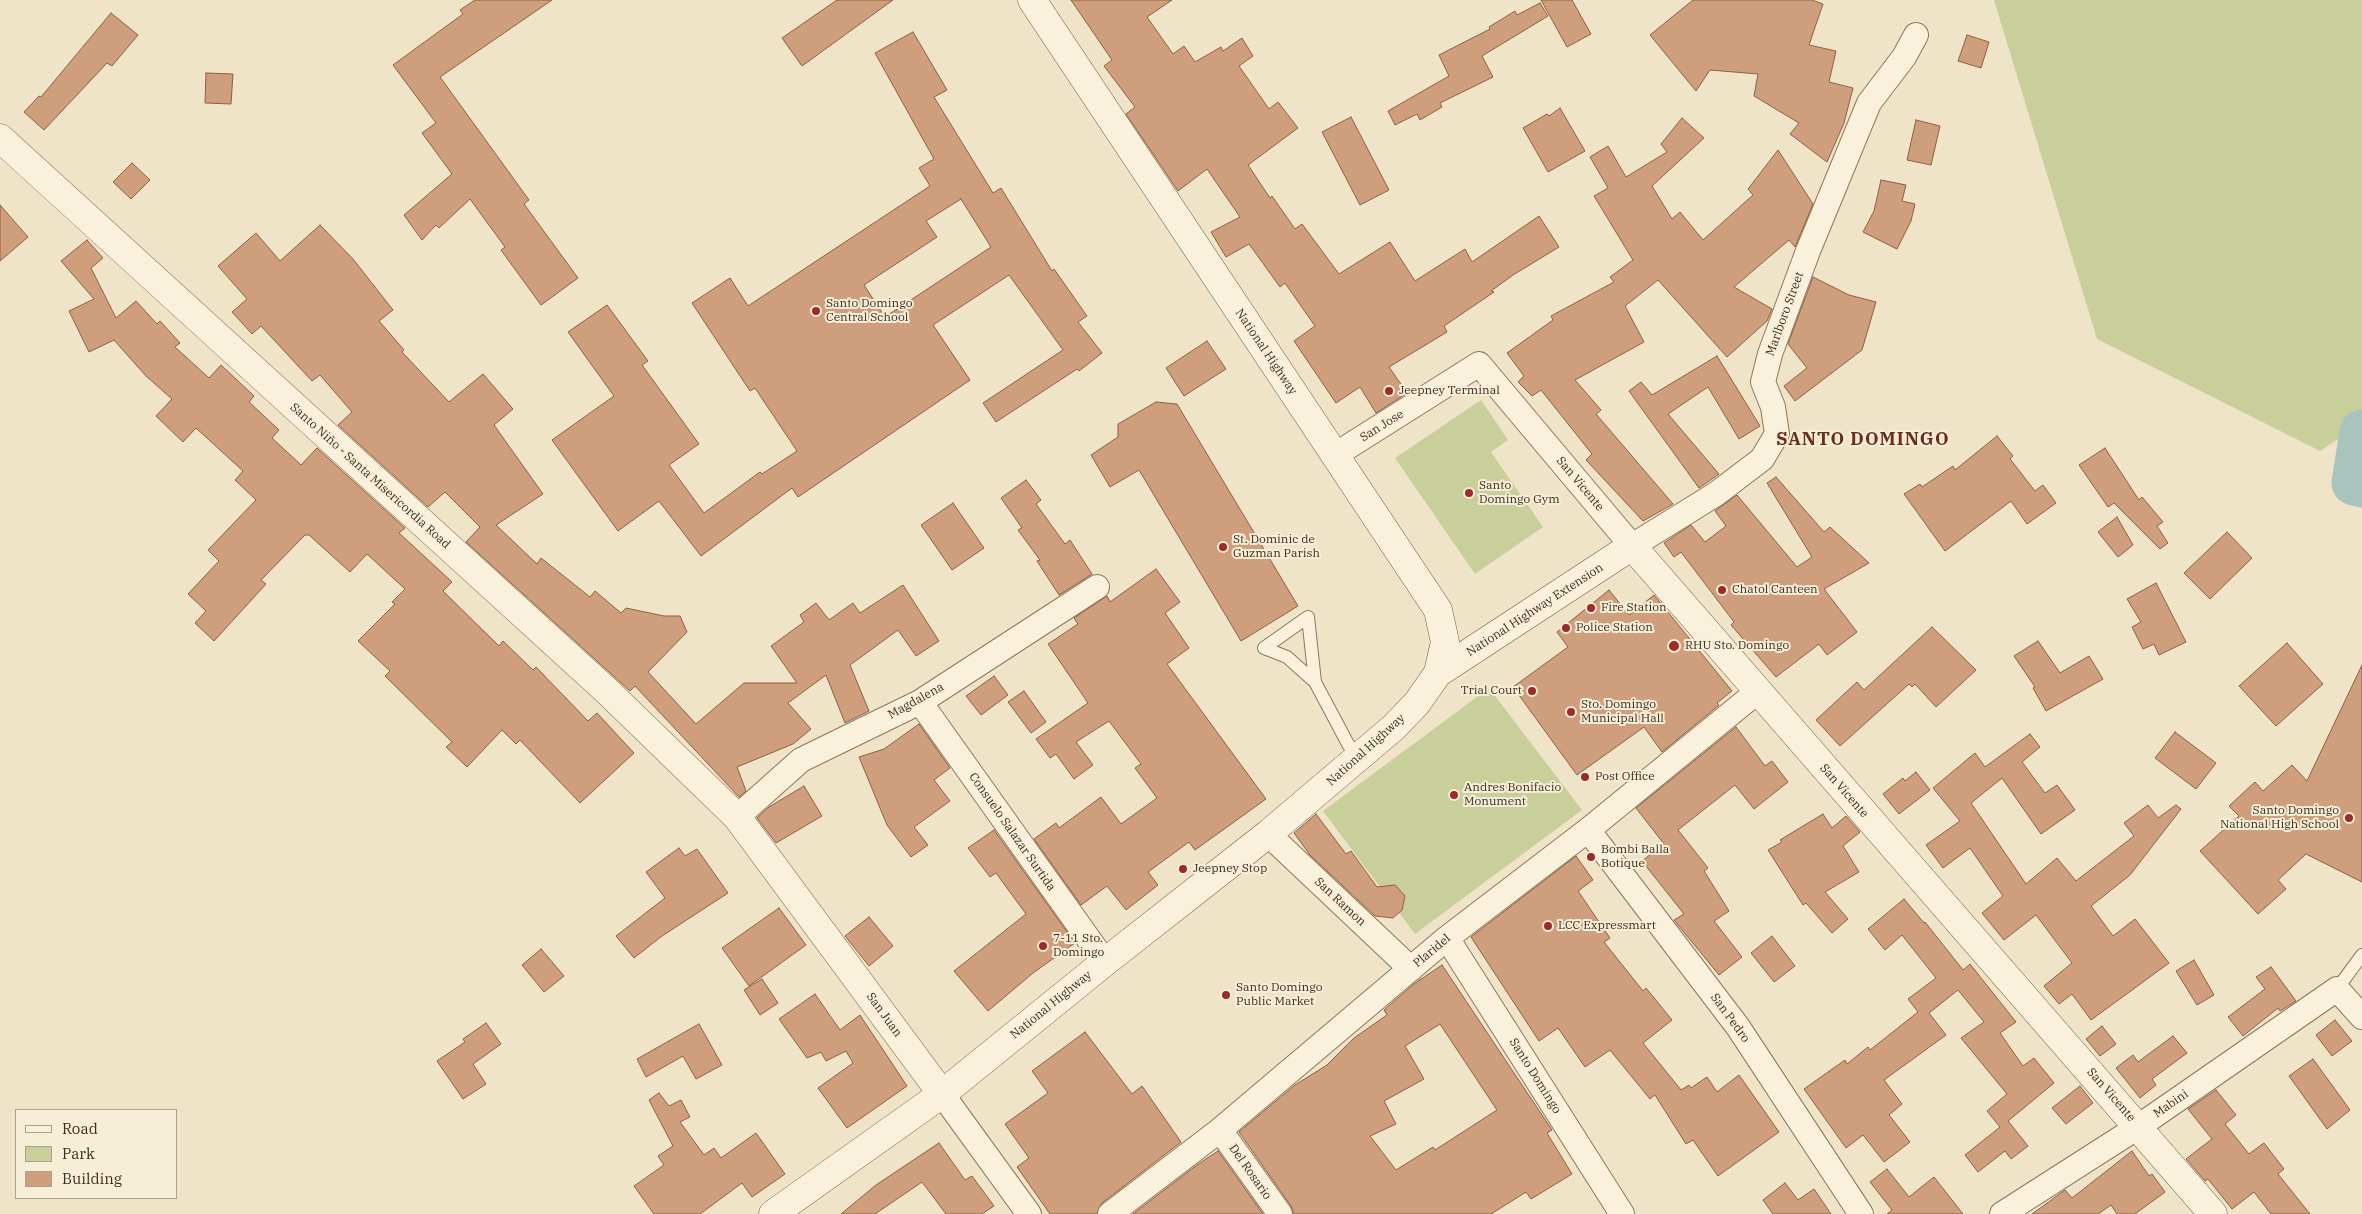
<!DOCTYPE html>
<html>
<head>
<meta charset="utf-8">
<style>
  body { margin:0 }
  #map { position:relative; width:2362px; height:1214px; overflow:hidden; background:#f0e4c8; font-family:"IBM Plex Serif",serif }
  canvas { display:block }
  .legend { position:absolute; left:15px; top:1109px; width:162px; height:90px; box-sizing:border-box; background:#f7eed8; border:1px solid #ada18e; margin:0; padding:6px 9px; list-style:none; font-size:15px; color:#3d2e20 }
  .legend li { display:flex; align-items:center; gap:10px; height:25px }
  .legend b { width:25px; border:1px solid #ada18e }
</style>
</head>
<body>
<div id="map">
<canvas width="2362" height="1214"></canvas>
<ul class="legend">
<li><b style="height:6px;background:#faf1dc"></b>Road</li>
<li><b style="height:14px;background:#c9cf9b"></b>Park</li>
<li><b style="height:14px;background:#cf9f7d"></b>Building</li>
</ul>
</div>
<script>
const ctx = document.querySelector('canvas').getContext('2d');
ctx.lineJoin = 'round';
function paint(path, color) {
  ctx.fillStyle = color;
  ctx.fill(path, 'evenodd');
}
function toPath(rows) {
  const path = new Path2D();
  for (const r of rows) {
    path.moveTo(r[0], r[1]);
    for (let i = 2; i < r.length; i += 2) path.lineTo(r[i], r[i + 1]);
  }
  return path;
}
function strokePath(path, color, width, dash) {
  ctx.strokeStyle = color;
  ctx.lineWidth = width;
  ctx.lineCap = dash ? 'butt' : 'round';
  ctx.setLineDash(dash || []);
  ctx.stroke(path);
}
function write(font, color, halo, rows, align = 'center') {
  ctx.font = font + ' "IBM Plex Serif",serif';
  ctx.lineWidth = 4;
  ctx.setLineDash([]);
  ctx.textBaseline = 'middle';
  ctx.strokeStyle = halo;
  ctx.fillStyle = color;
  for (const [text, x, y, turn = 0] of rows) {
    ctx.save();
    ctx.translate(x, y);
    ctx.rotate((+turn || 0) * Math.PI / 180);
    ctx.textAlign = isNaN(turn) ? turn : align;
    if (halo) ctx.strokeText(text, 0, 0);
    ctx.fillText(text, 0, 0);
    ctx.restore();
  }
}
const green = toPath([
  [1994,0,2362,0,2362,423,2320,451,2097,339],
  [1481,400,1508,440,1491,452,1543,527,1475,574,1395,458],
  [1489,688,1582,810,1415,934,1323,811]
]);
const river = toPath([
  [2362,432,2354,483,2362,485]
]);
const building = toPath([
  [475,0,552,0,440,77,529,200,524,204,578,278,541,305,501,250,505,247,470,199,439,228,436,225,422,240,404,215,452,174,422,133,436,123,393,65,463,14,460,10,475,0],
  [837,0,893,0,802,66,782,38,837,0],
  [1071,0,1172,0,1147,17,1173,54,1184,46,1195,62,1221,47,1223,51,1242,38,1253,56,1239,66,1269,109,1278,102,1298,128,1248,165,1270,198,1272,196,1295,229,1302,224,1339,274,1390,242,1415,281,1465,249,1472,262,1539,216,1559,247,1513,275,1491,291,1494,292,1444,326,1447,332,1389,367,1407,393,1376,413,1360,387,1336,403,1294,341,1315,326,1285,283,1280,287,1249,244,1226,257,1211,232,1240,217,1207,169,1178,191,1126,114,1135,107,1104,66,1112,60,1071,0],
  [1541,0,1572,0,1591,34,1567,47,1541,0],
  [1693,0,1812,0,1823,4,1809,45,1836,51,1829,82,1853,88,1844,123,1827,162,1790,134,1799,123,1754,96,1758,74,1710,70,1696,91,1650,35,1693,0],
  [1540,3,1548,16,1482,56,1493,77,1440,103,1442,107,1420,120,1417,114,1395,125,1388,111,1449,76,1439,55,1490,29,1489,27,1515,11,1517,15,1540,3],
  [111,13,138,35,112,66,107,63,44,130,24,112,39,96,41,97,111,13],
  [913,32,947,90,934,97,993,193,1001,188,1052,271,1054,269,1087,316,1078,322,1102,353,1079,371,1077,369,996,422,983,403,1063,350,1009,275,933,325,970,380,798,497,792,488,701,556,659,501,618,531,552,440,614,396,568,332,607,305,648,361,642,365,699,444,669,465,704,513,760,472,762,474,797,451,755,388,750,391,692,303,730,278,748,306,930,186,919,168,934,159,875,53,913,32],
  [961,199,991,247,885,317,864,285,937,237,926,221,961,199],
  [1967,35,1989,42,1981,68,1958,61,1967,35],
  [206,73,233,74,231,104,205,103,206,73],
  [1560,108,1585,151,1548,172,1523,128,1547,114,1549,116,1560,108],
  [1351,117,1389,190,1360,205,1322,132,1351,117],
  [1682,118,1704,138,1652,186,1672,219,1680,212,1703,240,1753,195,1748,189,1778,150,1813,204,1795,247,1789,240,1734,287,1772,309,1767,321,1727,357,1658,280,1625,306,1644,342,1575,380,1601,410,1596,414,1673,504,1643,521,1586,460,1592,454,1541,390,1532,396,1518,382,1524,376,1507,353,1553,320,1551,316,1614,282,1610,277,1633,260,1594,196,1608,188,1590,157,1608,146,1626,177,1667,152,1661,144,1682,118],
  [1916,120,1940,126,1931,165,1907,160,1916,120],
  [132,163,150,180,131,199,113,182,132,163],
  [1881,180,1906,185,1902,201,1915,204,1911,221,1897,249,1863,232,1874,211,1881,180],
  [0,205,28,237,0,261,0,205],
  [320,225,353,259,393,310,379,321,404,350,402,352,449,402,483,374,513,409,494,425,543,494,496,525,537,564,541,558,590,597,595,591,621,613,626,608,664,616,680,616,687,632,648,672,696,724,744,683,797,683,771,646,804,622,800,615,816,603,829,620,853,603,860,613,903,585,939,641,916,656,898,630,850,665,869,711,845,723,826,675,788,703,811,729,793,744,737,767,746,791,739,797,635,686,630,691,466,542,480,527,445,492,428,507,338,425,352,412,320,375,312,381,261,326,252,334,232,312,247,299,218,266,256,233,280,261,320,225],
  [87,240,103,258,91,268,116,318,136,301,157,324,160,321,180,343,175,347,209,378,221,365,254,396,249,402,279,430,272,438,301,465,317,448,405,528,399,533,452,582,443,591,499,646,503,641,533,670,536,667,588,721,597,713,634,753,580,803,520,740,516,744,502,730,467,767,446,747,452,742,385,676,390,671,358,641,395,604,392,602,405,589,367,554,350,572,309,535,305,535,261,580,266,584,214,641,195,623,206,611,188,594,219,561,208,550,256,500,235,480,243,471,196,428,183,442,156,416,172,399,146,376,114,340,89,352,69,311,94,299,61,261,87,240],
  [1813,277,1849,295,1876,302,1862,350,1795,401,1784,386,1807,368,1788,344,1813,277],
  [1207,341,1226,369,1184,396,1166,368,1207,341],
  [1717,356,1760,426,1739,439,1708,387,1668,414,1719,474,1699,488,1629,391,1641,382,1652,395,1717,356],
  [1156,402,1177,404,1298,606,1241,641,1139,470,1110,487,1091,455,1118,437,1118,424,1156,402],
  [1997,436,2013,456,2010,459,2035,491,2043,485,2056,503,2027,524,2011,501,1945,551,1904,494,1920,484,1922,487,1953,466,1955,470,1997,436],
  [2105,448,2139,500,2142,497,2163,522,2157,526,2168,543,2160,549,2114,503,2108,507,2079,465,2105,448],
  [1776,477,1824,532,1830,527,1869,563,1824,589,1857,632,1827,655,1819,644,1776,677,1731,625,1734,622,1681,552,1674,557,1664,543,1691,525,1705,542,1726,526,1715,511,1737,495,1797,567,1812,557,1767,483,1776,477],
  [1026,480,1041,500,1036,504,1065,544,1070,540,1092,574,1059,595,1037,561,1040,560,1018,530,1022,528,1001,498,1026,480],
  [953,503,984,548,952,570,921,525,953,503],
  [2117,517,2133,545,2118,557,2098,532,2117,517],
  [2227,532,2252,558,2210,599,2184,573,2227,532],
  [1156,569,1180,602,1165,613,1189,648,1167,664,1266,799,1195,850,1189,842,1148,872,1158,885,1126,910,1107,886,1081,905,1034,839,1056,823,1059,828,1101,797,1121,824,1157,798,1135,768,1141,764,1109,721,1076,742,1093,765,1074,779,1056,754,1050,758,1036,739,1088,703,1048,644,1078,624,1074,618,1107,596,1110,602,1156,569],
  [2156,583,2186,642,2159,655,2154,644,2143,649,2132,627,2141,622,2127,599,2156,583],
  [1609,590,1629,615,1654,595,1732,691,1717,703,1719,705,1662,752,1644,727,1577,775,1513,687,1568,647,1557,632,1609,590],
  [1932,627,1976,670,1936,707,1915,684,1912,687,1909,684,1840,746,1816,720,1857,682,1864,690,1932,627],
  [2038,641,2060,673,2089,656,2103,679,2046,711,2033,688,2035,687,2014,656,2038,641],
  [2287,643,2323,684,2276,726,2239,686,2287,643],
  [2362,665,2362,882,2306,854,2278,880,2286,889,2258,914,2200,851,2239,816,2229,806,2255,782,2263,791,2292,765,2307,781,2362,665],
  [994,676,1008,695,981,715,966,696,994,676],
  [1024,691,1046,722,1031,733,1008,702,1024,691],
  [919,724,950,768,934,780,950,801,914,827,928,845,911,857,887,825,859,757,884,749,919,724],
  [1736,727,1765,766,1772,761,1788,782,1754,809,1735,785,1678,830,1708,868,1704,871,1729,911,1714,921,1742,957,1719,975,1674,920,1684,914,1642,861,1664,844,1636,808,1736,727],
  [2175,732,2216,763,2196,789,2155,758,2175,732],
  [2030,734,2040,747,2022,762,2045,793,2057,785,2075,810,2041,834,2002,778,1971,803,2026,884,2057,858,2076,881,2134,836,2124,823,2148,805,2158,818,2176,805,2181,809,2130,875,2091,906,2113,936,2135,919,2169,963,2091,1020,2072,994,2059,1004,2044,986,2072,963,2036,915,2004,940,1982,913,2003,896,1970,848,1943,868,1926,845,1960,821,1933,788,1975,753,1985,767,2030,734],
  [1916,772,1930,790,1899,814,1883,794,1903,778,1905,781,1916,772],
  [804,786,822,816,776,843,757,818,769,807,804,786],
  [1316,814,1346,854,1351,851,1377,887,1395,885,1405,896,1402,910,1393,918,1375,916,1310,855,1294,833,1316,814],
  [1823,814,1832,828,1846,816,1860,832,1843,846,1859,872,1825,892,1848,919,1832,933,1806,903,1803,905,1768,850,1782,842,1780,840,1823,814],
  [994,830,1075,943,1033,973,988,1011,954,971,1026,914,996,873,990,877,968,848,994,830],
  [679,848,685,856,697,849,728,893,662,936,634,958,616,936,665,898,646,872,679,848],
  [1576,856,1593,880,1578,891,1610,938,1604,942,1643,991,1646,988,1672,1020,1643,1043,1681,1090,1689,1085,1691,1088,1707,1077,1717,1092,1739,1075,1779,1132,1718,1176,1693,1140,1686,1144,1655,1095,1650,1099,1610,1050,1585,1067,1558,1028,1539,1041,1471,937,1576,856],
  [1904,899,1924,923,1925,922,1963,970,1970,964,2016,1022,2000,1033,2023,1066,2034,1058,2054,1083,2008,1121,2028,1146,2011,1159,2005,1151,1978,1172,1965,1155,2000,1127,1987,1111,2007,1094,1961,1038,1984,1022,1958,990,1929,1013,1946,1035,1884,1080,1902,1104,1889,1115,1910,1142,1884,1162,1863,1135,1846,1148,1804,1089,1845,1060,1847,1064,1868,1047,1870,1050,1918,1012,1908,999,1936,978,1902,935,1885,950,1868,929,1904,899],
  [779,908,806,945,749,986,722,948,779,908],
  [869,917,893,946,869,966,845,936,869,917],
  [1772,936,1795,966,1774,982,1751,953,1772,936],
  [541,949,564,976,544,992,522,965,541,949],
  [2194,960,2214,995,2197,1005,2176,971,2194,960],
  [1442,965,1552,1130,1547,1133,1572,1174,1531,1199,1526,1192,1491,1214,1294,1214,1291,1206,1239,1132,1295,1085,1327,1065,1354,1038,1387,1015,1384,1010,1414,984,1442,965],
  [1440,1024,1497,1110,1435,1150,1433,1147,1396,1170,1370,1136,1396,1124,1384,1101,1424,1079,1405,1046,1440,1024],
  [2271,967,2296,1001,2280,1011,2278,1008,2243,1036,2228,1017,2265,989,2256,977,2271,967],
  [762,979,778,1003,760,1015,744,990,762,979],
  [815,994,840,1030,860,1015,907,1086,847,1128,818,1088,853,1063,846,1051,826,1061,821,1052,807,1058,779,1019,815,994],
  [2335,1020,2352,1041,2332,1056,2316,1035,2335,1020],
  [486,1023,501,1044,473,1064,486,1084,463,1099,437,1061,465,1042,463,1039,486,1023],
  [699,1024,722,1065,696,1079,683,1056,646,1077,637,1059,699,1024],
  [2102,1026,2116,1044,2100,1056,2086,1039,2102,1026],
  [1085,1032,1132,1094,1142,1086,1181,1142,1102,1203,1097,1214,1050,1214,1017,1167,1029,1158,1005,1124,1048,1093,1032,1071,1085,1032],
  [2173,1036,2187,1053,2152,1079,2156,1085,2140,1098,2116,1068,2133,1055,2138,1062,2173,1036],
  [2313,1059,2350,1110,2327,1129,2289,1076,2313,1059],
  [2080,1086,2093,1103,2066,1124,2052,1108,2080,1086],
  [2216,1090,2236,1115,2225,1124,2249,1154,2264,1143,2284,1169,2278,1174,2310,1214,2271,1214,2254,1192,2232,1209,2208,1179,2205,1181,2186,1159,2212,1139,2188,1109,2216,1090],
  [659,1093,669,1106,681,1100,690,1117,680,1122,704,1155,714,1148,721,1158,756,1133,785,1174,752,1197,742,1183,700,1214,654,1214,634,1186,664,1165,658,1156,673,1146,649,1100,659,1093],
  [939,1143,965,1180,972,1176,994,1206,982,1214,946,1214,922,1182,875,1214,841,1214,876,1185,939,1143],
  [1218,1151,1263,1214,1133,1214,1197,1165,1218,1151],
  [2132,1151,2149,1176,2152,1174,2165,1192,2135,1214,2117,1214,2111,1205,2098,1214,2032,1214,2065,1190,2072,1198,2132,1151],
  [1887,1169,1909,1197,1934,1177,1963,1214,1887,1214,1892,1210,1870,1182,1887,1169],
  [1785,1183,1798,1200,1814,1189,1831,1214,1773,1214,1763,1200,1785,1183]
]);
const service = toPath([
  [1315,682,1308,617,1264,648,1287,657,1315,682,1348,744,1357,758],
  [2337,989,2362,955]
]);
const minor = toPath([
  [1335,455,1479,364,1632,546,1716,494,1762,459,1777,434,1773,407,1763,382,1770,354,1808,251,1869,103,1904,57,1916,35],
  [920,702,1105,962],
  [737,817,801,760,920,702,1097,587],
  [1588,830,1738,1027,1861,1214],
  [1268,834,1411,969],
  [1447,938,1622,1214],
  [942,1094,1029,1214],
  [1220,1130,1280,1214],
  [1110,1214,1220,1130,1447,938,1588,830,1757,692],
  [2002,1214,2138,1127,2337,989,2362,1017]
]);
const tertiary = toPath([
  [0,138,607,691,737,817,942,1094]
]);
const secondary = toPath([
  [1438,673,1632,546,2213,1214],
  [773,1214,942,1094,1105,962,1268,834,1394,727,1417,703,1438,673,1445,642,1438,610,1032,0]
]);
const markers = [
  [816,311,5,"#9e2a2b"],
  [1389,391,5,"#9e2a2b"],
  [1469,493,5,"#9e2a2b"],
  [1223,547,5,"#9e2a2b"],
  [1722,590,5,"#9e2a2b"],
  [1591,608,5,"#9e2a2b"],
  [1566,628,5,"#9e2a2b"],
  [1674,646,6,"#9e2a2b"],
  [1532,691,5,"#9e2a2b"],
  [1571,712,5,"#9e2a2b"],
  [1585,777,5,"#9e2a2b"],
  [1454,795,5,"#9e2a2b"],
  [2349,818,5,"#9e2a2b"],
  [1591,857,5,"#9e2a2b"],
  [1183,869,5,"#9e2a2b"],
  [1548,926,5,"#9e2a2b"],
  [1043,946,5,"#9e2a2b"],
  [1226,995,5,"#9e2a2b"]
];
const poiNames = [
  ["Santo Domingo",826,304],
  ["Central School",826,318],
  ["Jeepney Terminal",1399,391],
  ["Santo",1479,486],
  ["Domingo Gym",1479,500],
  ["St. Dominic de",1233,540],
  ["Guzman Parish",1233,554],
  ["Chatol Canteen",1732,590],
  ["Fire Station",1601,608],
  ["Police Station",1576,628],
  ["RHU Sto. Domingo",1685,646],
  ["Trial Court",1522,691,"right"],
  ["Sto. Domingo",1581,705],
  ["Municipal Hall",1581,719],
  ["Post Office",1595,777],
  ["Andres Bonifacio",1464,788],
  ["Monument",1464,802],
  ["Santo Domingo",2339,811,"right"],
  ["National High School",2339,825,"right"],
  ["Bombi Balla",1601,850],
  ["Botique",1601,864],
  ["Jeepney Stop",1193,869],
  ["LCC Expressmart",1558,926],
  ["7-11 Sto.",1053,939],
  ["Domingo",1053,953],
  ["Santo Domingo",1236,988],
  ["Public Market",1236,1002]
];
const streetNames = [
  ["Marlboro Street",1785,314,-70],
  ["National Highway",1266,352,56],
  ["San Jose",1382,426,-32],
  ["Santo Niño - Santa Misericordia Road",370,476,42],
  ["San Vicente",1580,484,50],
  ["National Highway Extension",1535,610,-33],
  ["Magdalena",916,701,-29],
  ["National Highway",1366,750,-42],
  ["San Vicente",1844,791,49],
  ["Consuelo Salazar Surtida",1012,832,55],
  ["San Ramon",1340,902,43],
  ["Plaridel",1432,951,-40],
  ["National Highway",1051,1005,-39],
  ["San Juan",884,1015,54],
  ["San Pedro",1730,1018,54],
  ["Santo Domingo",1535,1076,58],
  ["San Vicente",2111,1095,49],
  ["Mabini",2171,1104,-35],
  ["Del Rosario",1250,1172,55]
];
const districtNames = [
  ["SANTO DOMINGO",1863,440]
];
paint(green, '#c9cf9b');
strokePath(river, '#a9c4bc', 45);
paint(building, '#cf9f7d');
strokePath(building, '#8d5f41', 1);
strokePath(service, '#8d765c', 14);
strokePath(minor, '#8d765c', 26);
strokePath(tertiary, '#8d765c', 29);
strokePath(secondary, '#6f573f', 29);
strokePath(service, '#faf1dc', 12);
strokePath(minor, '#faf1dc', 24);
strokePath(tertiary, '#faf1dc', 28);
strokePath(secondary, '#faf1dc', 28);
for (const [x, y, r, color] of markers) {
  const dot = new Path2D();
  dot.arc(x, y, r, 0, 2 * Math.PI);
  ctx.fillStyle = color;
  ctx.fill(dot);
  strokePath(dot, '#f7eed8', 2);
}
write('12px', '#3d2e20', '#f7eed8', poiNames, 'left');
write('12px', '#3d2e20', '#f7eed8', streetNames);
ctx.letterSpacing = '1px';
write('bold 18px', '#6b2e1e', '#f7eed8', districtNames);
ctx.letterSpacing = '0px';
</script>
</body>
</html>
